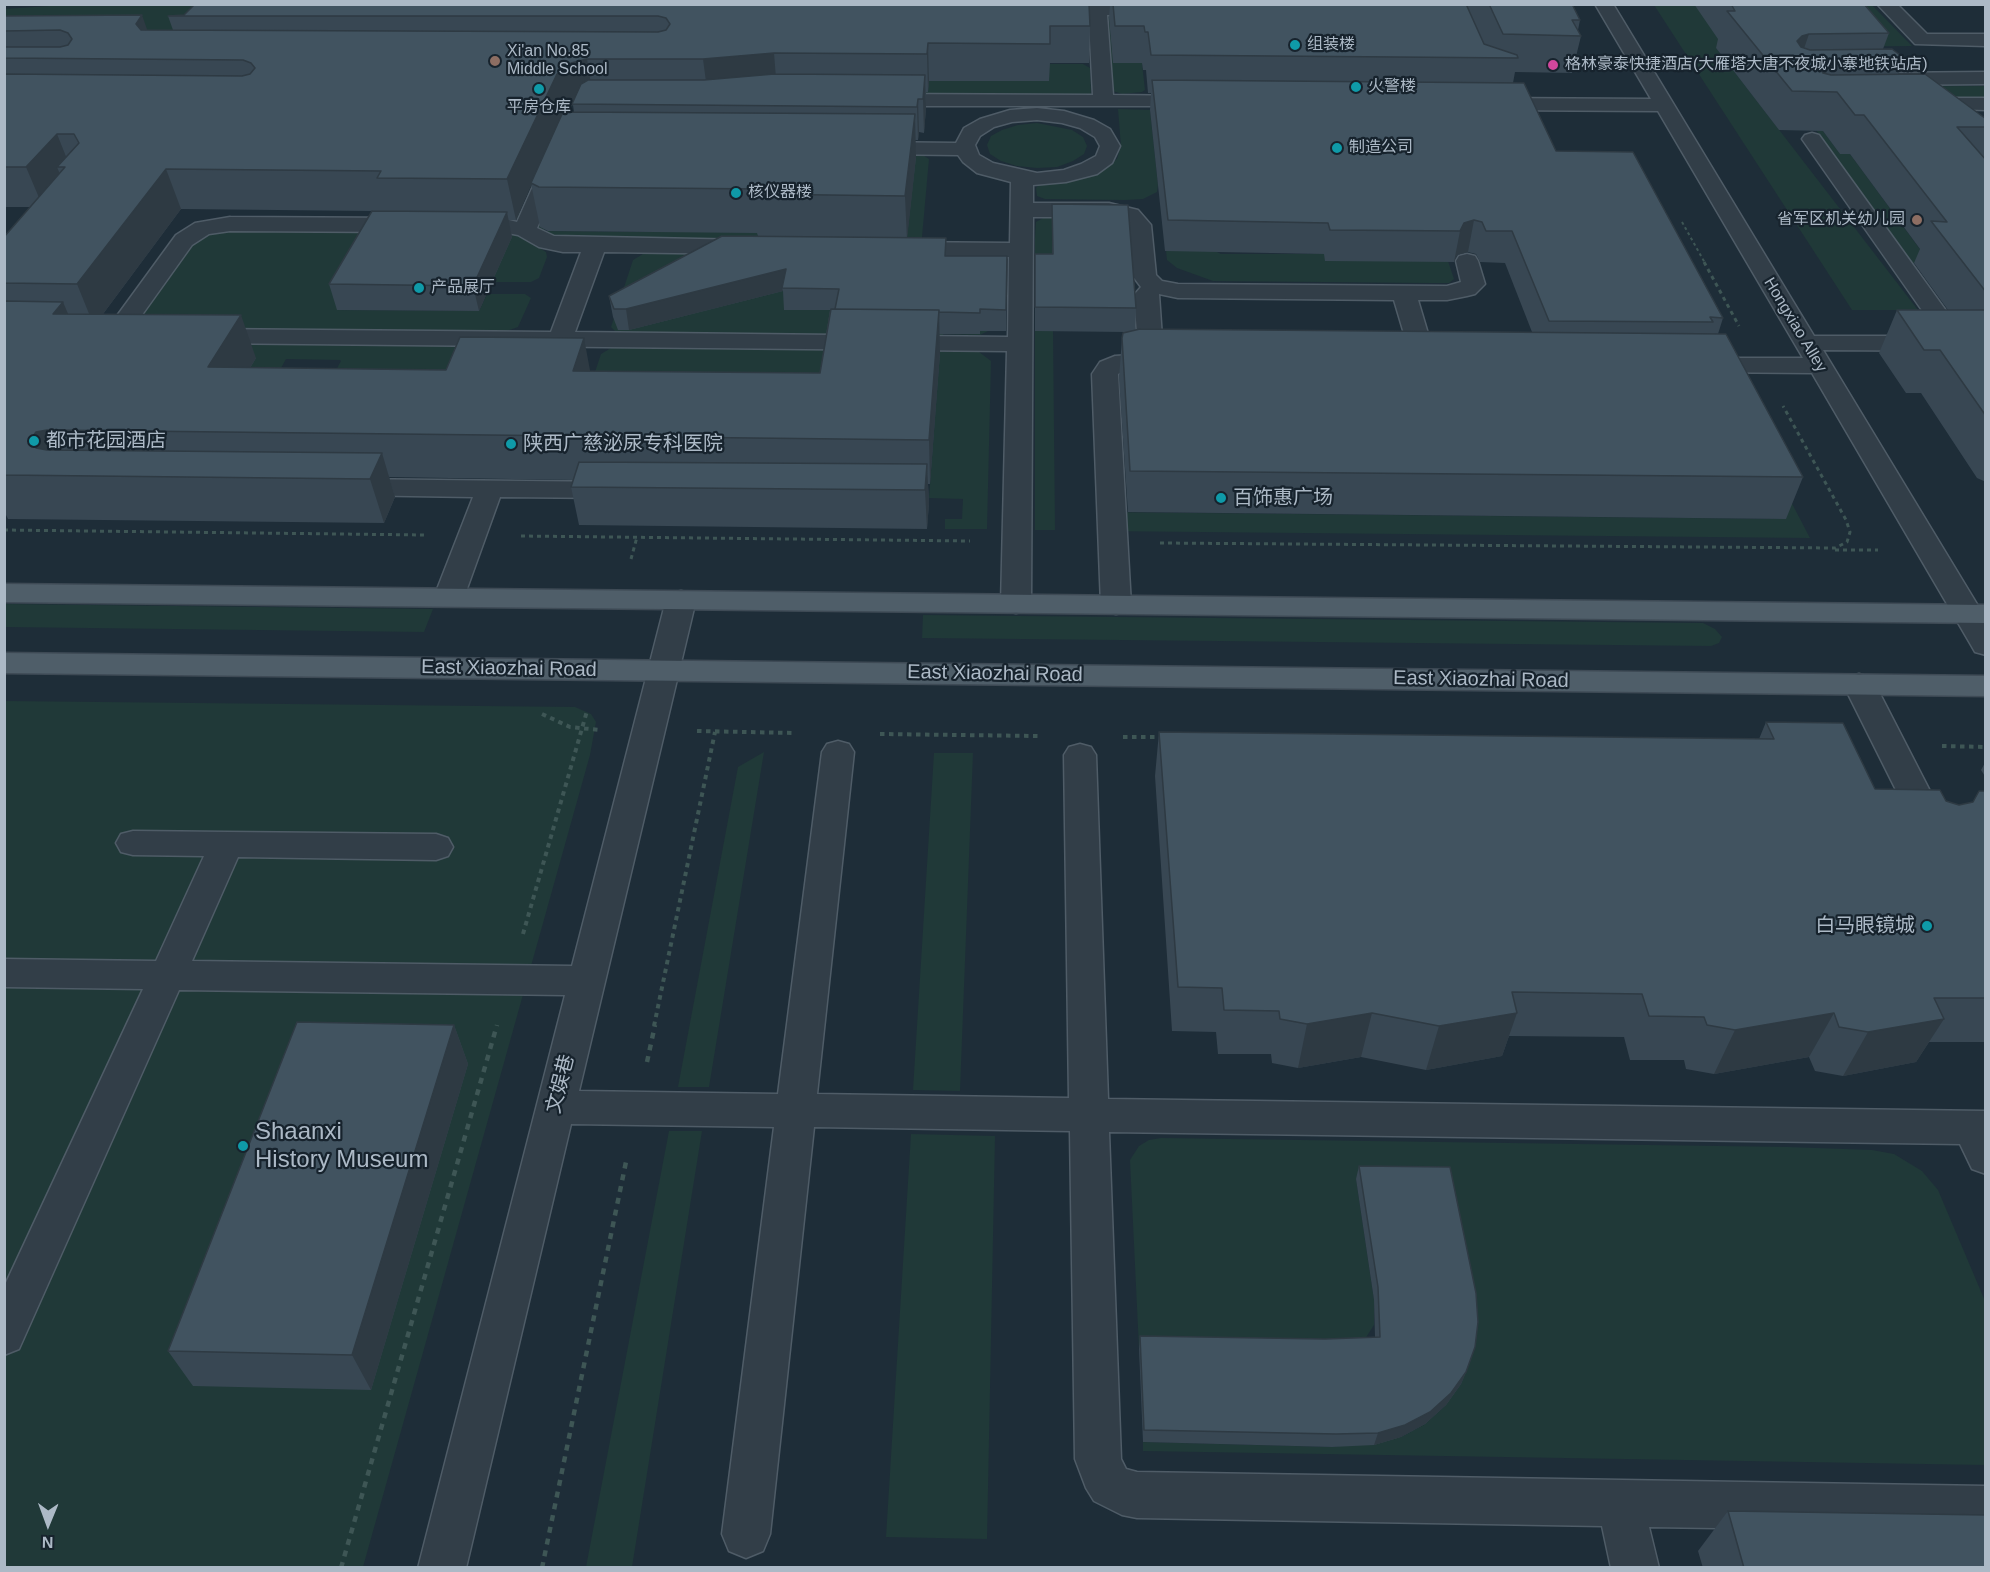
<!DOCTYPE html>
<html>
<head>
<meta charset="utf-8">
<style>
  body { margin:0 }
  #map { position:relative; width:1990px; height:1572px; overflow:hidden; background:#1e2d38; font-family:Helvetica,sans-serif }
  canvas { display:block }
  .frame { position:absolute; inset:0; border:6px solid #acb9c6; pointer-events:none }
  .north { position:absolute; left:18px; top:1494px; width:60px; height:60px; -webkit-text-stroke:4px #17232d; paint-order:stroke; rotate:181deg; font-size:16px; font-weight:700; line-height:24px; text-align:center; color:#acb9c6 }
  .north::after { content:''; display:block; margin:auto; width:21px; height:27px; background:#acb9c6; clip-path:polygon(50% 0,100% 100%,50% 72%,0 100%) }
</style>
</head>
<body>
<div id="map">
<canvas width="1990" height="1572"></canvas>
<div class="frame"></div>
<div class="north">N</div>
</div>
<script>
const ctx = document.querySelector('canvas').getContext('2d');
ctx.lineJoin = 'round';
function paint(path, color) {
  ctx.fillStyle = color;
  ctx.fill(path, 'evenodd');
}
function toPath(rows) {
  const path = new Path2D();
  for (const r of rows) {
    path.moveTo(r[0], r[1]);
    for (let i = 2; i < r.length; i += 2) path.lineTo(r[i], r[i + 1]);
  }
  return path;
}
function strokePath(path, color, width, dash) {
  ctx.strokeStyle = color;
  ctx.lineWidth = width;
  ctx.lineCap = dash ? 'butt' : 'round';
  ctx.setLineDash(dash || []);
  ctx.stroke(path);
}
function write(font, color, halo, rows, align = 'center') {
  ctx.font = font + ' Helvetica,"Noto Sans SC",sans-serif';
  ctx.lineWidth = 4.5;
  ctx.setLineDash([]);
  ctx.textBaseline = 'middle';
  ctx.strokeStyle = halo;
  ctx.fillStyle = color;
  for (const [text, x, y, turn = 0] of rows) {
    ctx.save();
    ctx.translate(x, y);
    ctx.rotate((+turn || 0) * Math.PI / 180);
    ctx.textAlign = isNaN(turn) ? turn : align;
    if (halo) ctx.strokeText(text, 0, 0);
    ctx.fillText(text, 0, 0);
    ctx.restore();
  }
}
const green = toPath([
  [79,4,197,5,158,52,5,53,4,9],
  [989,4,1049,64,1083,64,1090,68,1091,95,1089,97,574,101,526,209,519,218,505,221,446,211,522,212,567,109,359,99],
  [1654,5,1872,5,1912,46,1716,48,1918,310,1852,310],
  [1110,14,1137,18,1145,90,1142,92,1122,94,1113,91,1107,19],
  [1985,86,1985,98,1801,100,1792,87],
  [1118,109,1150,110,1158,185,1157,192,1143,199,1125,200,1045,199,1037,196,1036,188,1040,184,1068,181,1095,173,1117,159,1121,146],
  [1037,123,1072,130,1083,137,1087,146,1084,154,1073,161,1057,167,1037,168,1017,166,1001,161,990,154,987,145,991,136,1002,130,1018,125],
  [1816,130,1823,131,1840,154,1850,154,1930,263,1911,263],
  [921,154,929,159,922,237,917,241,557,239,539,229,537,226,574,159,544,231,651,232,908,227,915,162,838,161],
  [1043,218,1093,218,1052,228,1055,530,1035,530,1035,238,1036,222],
  [212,230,402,230,337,310,479,311,487,294,525,294,531,298,518,327,504,332,168,329,139,318,192,242],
  [498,231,513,232,546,252,547,257,539,278,531,282,492,282,425,234],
  [1201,244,1221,254,1308,254,1444,249,1454,279,1449,283,1429,283,1213,281,1177,268,1167,260,1166,251,1201,251],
  [652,253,701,253,722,256,859,310,990,330,980,335,943,334,943,336,616,332,611,327,633,260,643,254],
  [232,344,462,345,457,413,224,411],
  [286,359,340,360,341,361,321,397,265,397],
  [628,347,834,349,824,416,581,414,601,354,611,348],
  [942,350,942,352,979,352,991,361,987,529,945,529,945,519,962,519,963,499,929,498,939,365,902,355],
  [1787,494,1810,538,1099,531,1098,512,1785,519],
  [5,604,433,609,424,632,5,627],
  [923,615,1703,623,1715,629,1722,637,1719,643,1711,646,922,638],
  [5,701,575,707,591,714,596,722,590,755,363,1567,5,1568],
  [764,752,709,1087,678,1087,738,767],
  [934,753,973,753,960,1091,913,1090],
  [669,1131,702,1131,632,1567,586,1567],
  [911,1134,995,1136,987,1539,886,1537],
  [1161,1138,1788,1147,1872,1150,1894,1154,1922,1171,1938,1190,1985,1301,1985,1465,1143,1451,1143,1442,1332,1447,1401,1437,1425,1424,1446,1405,1356,1179,1374,1300,1374,1325,1365,1339,1139,1349,1130,1160,1139,1146,1149,1140]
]);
const pathFar3 = toPath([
  [1682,222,1705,263]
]);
const pathFar2 = toPath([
  [1704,262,1739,326],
  [4,530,424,535],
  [521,536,970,541],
  [1160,543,1835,548,1847,542,1850,532,1846,520,1783,406],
  [1835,550,1878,550],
  [631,559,637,537]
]);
const pathFar1 = toPath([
  [542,714,570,727,600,730],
  [697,731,795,733],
  [880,734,1038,736],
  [1123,737,1164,737],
  [1942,746,1986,747],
  [523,934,587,711],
  [654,1026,715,732]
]);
const path = toPath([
  [647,1062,655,1025],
  [341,1568,497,1025],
  [542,1568,627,1157]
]);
const minor = toPath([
  [1088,4,1155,5,1161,6,1164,10,1161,14,1155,15,1107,15,1113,95,1197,96,1204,98,1207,102,1204,106,883,106,876,104,873,100,876,96,883,94,1093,95,1088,4],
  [1595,4,1613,4,1814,336,1940,336,1802,139,1805,135,1812,133,1819,135,1965,337,1986,337,1986,351,1823,350,1986,619,1986,655,1975,652,1971,645,1812,373,1698,372,1689,370,1686,365,1689,360,1698,358,1803,358,1658,111,1489,110,1482,108,1479,104,1482,100,1489,98,1651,99,1595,4],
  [1877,4,1897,4,1927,34,1986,34,1986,46,1915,44,1877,4],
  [1986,72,1986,84,1886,85,1879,83,1876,79,1879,75,1886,73,1986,72],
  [1922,98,1986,98,1986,110,1915,108,1912,104,1915,100,1922,98],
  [1037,108,1064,111,1094,120,1110,129,1120,146,1112,163,1097,174,1066,182,1033,185,1033,203,1109,203,1138,210,1151,225,1156,275,1162,281,1178,284,1447,286,1461,282,1456,261,1459,256,1467,254,1475,256,1478,261,1485,284,1475,294,1467,296,1447,300,1418,300,1432,347,1429,352,1420,354,1411,352,1408,347,1394,300,1178,298,1159,294,1162,338,1187,340,1190,345,1187,350,1178,352,1150,352,1141,350,1138,345,1134,295,1141,287,1132,275,1129,227,1122,220,1109,217,1033,217,1031,604,1026,611,1016,613,1006,611,1001,604,1007,351,204,343,195,341,192,336,195,331,204,329,551,332,581,252,563,252,539,247,518,235,497,231,494,226,497,221,505,219,517,222,542,166,546,162,553,160,560,162,564,166,537,228,554,236,747,240,755,242,758,247,755,252,747,254,604,252,575,332,1008,337,1009,257,900,256,892,254,889,249,892,244,900,242,1010,243,1011,182,977,173,963,162,958,155,872,154,865,152,862,148,865,144,872,142,956,143,964,128,980,119,1010,110,1037,108],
  [1037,120,1062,123,1080,128,1095,137,1100,146,1096,156,1081,164,1064,170,1037,173,993,163,979,155,975,145,980,136,994,127,1012,122,1037,120],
  [230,217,408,218,416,220,419,225,416,230,408,232,230,231,209,234,192,245,124,340,115,342,106,340,103,335,176,235,195,223,230,217],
  [1163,353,1172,355,1175,360,1172,365,1128,368,1118,374,1131,605,1126,612,1116,614,1106,612,1101,605,1092,374,1100,362,1115,356,1163,353],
  [348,479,615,482,625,484,629,490,625,496,615,498,500,497,464,597,459,604,449,606,439,604,434,597,473,497,348,495,338,493,334,487,338,481,348,479],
  [681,591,691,593,696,600,579,1091,778,1094,822,752,827,744,838,741,849,744,854,752,817,1094,1069,1098,1064,755,1069,747,1080,744,1091,747,1096,755,1108,1099,1986,1111,1986,1174,1972,1169,1960,1144,1109,1132,1121,1459,1126,1469,1137,1472,1986,1486,1986,1532,1649,1527,1659,1568,1611,1568,1602,1526,1137,1518,1122,1515,1094,1501,1086,1488,1075,1459,1070,1131,814,1127,770,1534,763,1551,746,1558,729,1551,722,1534,774,1127,571,1124,466,1568,418,1568,565,995,179,990,19,1349,4,1355,4,1287,143,989,4,987,4,959,156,961,204,856,133,855,121,852,116,843,121,834,133,831,227,832,436,834,448,838,453,847,448,856,436,860,238,857,192,961,572,966,666,600,671,593,681,591],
  [1859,674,1870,677,1875,684,1950,830,1945,839,1933,842,1921,839,1916,830,1843,684,1848,677,1859,674]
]);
const major = toPath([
  [4,584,1986,605,1986,623,4,602,4,584],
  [4,653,1986,676,1986,696,4,673,4,653]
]);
const wall = toPath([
  [195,4,1090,26,1089,63,1050,63,1049,81,929,81,928,92,926,92,926,108,924,133,919,132,918,140,915,140,916,157,907,237,946,256,1007,256,1006,331,980,331,980,334,939,334,940,353,930,484,928,484,929,503,927,529,579,525,571,487,573,480,389,477,395,497,384,523,8,519,4,511,4,237,30,207,4,207,4,16,147,30,173,30,168,16,184,15],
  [573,105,574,112,564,112],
  [531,184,540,227,548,231,757,233,758,236,609,296,613,317,618,330,629,330,783,291,784,310,830,310,820,373,250,368,256,358,103,314,181,209,372,211,329,284,337,310,479,311,512,237,508,220,516,220],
  [1110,4,1572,4,1580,20,1578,30,1581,36,1572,73,1515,72,1513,83,1556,151,1723,318,1718,334,1803,477,1786,519,1128,512,1119,378,1122,338,1126,332,1035,331,1035,254,1052,254,1052,204,1136,308,1135,330,1532,332,1505,263,1480,262,1476,254,1468,252,1457,255,1454,262,1325,261,1324,254,1165,251,1150,110,1151,93,1148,93,1146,70,1143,70,1142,63,1113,63,1109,18],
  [1694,4,1864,4,1889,33,1883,49,1904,58,1898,74,1986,119,1986,153,1984,158,1986,160,1986,482,1977,478,1921,393,1906,393,1879,353,1897,310,1948,310,1914,263,1920,249,1850,154,1840,154,1823,131,1779,130,1716,48,1718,39],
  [1766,722,1875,789,1946,801,1959,805,1973,802,1986,791,1986,1042,1929,1042,1916,1062,1843,1076,1815,1071,1809,1057,1714,1074,1686,1069,1684,1060,1630,1060,1624,1037,1509,1036,1502,1056,1426,1070,1361,1057,1298,1068,1272,1063,1271,1054,1218,1054,1216,1032,1172,1031,1155,776,1159,732,1759,739],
  [1986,761,1986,778,1981,770],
  [454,1025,468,1064,371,1390,193,1386,168,1351],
  [1359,1166,1466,1372,1461,1384,1446,1405,1425,1424,1401,1437,1374,1445,1332,1447,1143,1442,1139,1349,1140,1336,1325,1339,1375,1337,1374,1300,1356,1179],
  [1728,1511,1986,1568,1703,1568,1698,1551]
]);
const shadedWall = toPath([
  [142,15,155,52,136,24],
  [1809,34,1796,72,1797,41,1802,36],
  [928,43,929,81,928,92,927,54],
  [774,53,777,91,708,97,703,59],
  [587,59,593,97,577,101,564,112,516,220,507,179,557,74,571,63],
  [1831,59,1820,91,1819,67,1823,61],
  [925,75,926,108,924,133,923,99],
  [918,99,919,132,918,140,917,107],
  [915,114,916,157,907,240,905,196],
  [57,134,73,174,65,167,57,167,64,184,43,207,26,167],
  [166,169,181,209,94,326,77,284],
  [507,212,512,237,479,311,473,286],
  [1474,220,1468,252,1457,255,1454,262,1460,231,1464,223],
  [786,269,782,288,783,291,629,330,626,309],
  [63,302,81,344,53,314],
  [939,310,940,353,930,484,929,440],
  [241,315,256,358,224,411,208,367],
  [584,338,592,381,573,371],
  [47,430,67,474,48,476,31,439,36,432],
  [382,453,395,497,384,523,370,479],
  [927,464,929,503,927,529,925,490],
  [1372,1013,1361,1057,1298,1068,1307,1024],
  [1517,1013,1502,1056,1426,1070,1439,1026],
  [1834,1013,1809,1057,1714,1074,1735,1030],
  [1944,1019,1916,1062,1843,1076,1868,1032],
  [454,1025,468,1064,371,1390,352,1355],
  [1466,1372,1461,1384,1446,1405,1425,1424,1401,1437,1374,1445,1378,1433]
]);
const building = toPath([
  [195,4,1089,4,1090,26,1050,26,1050,44,928,43,927,54,774,53,703,59,587,59,571,63,557,74,507,179,377,178,381,171,166,169,77,284,4,283,4,237,65,167,57,167,79,143,74,134,57,134,26,167,4,167,4,74,242,76,250,74,255,68,251,63,243,60,4,58,4,47,60,47,68,45,72,39,68,33,60,30,4,31,4,16,142,15,136,24,141,30,658,32,666,30,670,24,666,18,658,16,168,16,184,15,195,4],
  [1113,4,1466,4,1484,44,1517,55,1518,58,1151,55,1148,32,1145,32,1144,26,1115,26,1113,4],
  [1489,4,1572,4,1580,20,1572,20,1581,36,1503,34,1489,4],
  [1731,4,1864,4,1889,33,1809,34,1802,36,1797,41,1801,47,1810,50,1892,49,1904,58,1831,59,1823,61,1819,67,1823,73,1831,75,1925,74,1986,119,1986,127,1957,127,1986,160,1986,292,1931,221,1947,222,1864,115,1855,115,1837,92,1792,91,1727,11,1735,11,1731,4],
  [774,74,925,75,923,99,918,99,917,107,572,104,581,84,588,80,704,80,774,74],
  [1152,80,1524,83,1556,151,1633,152,1723,318,1710,317,1713,322,1549,321,1512,231,1486,231,1482,222,1474,220,1464,223,1460,231,1330,230,1328,223,1168,220,1152,80],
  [563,112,915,114,905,196,753,194,764,189,539,187,531,183,563,112],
  [1052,204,1128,205,1136,308,1035,307,1035,254,1053,254,1052,204],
  [372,211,507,212,473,286,329,284,372,211],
  [722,236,946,238,945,256,1007,256,1006,310,980,309,980,313,939,312,939,310,835,309,839,289,782,288,786,269,626,309,614,309,609,296,722,236],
  [4,301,63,302,53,314,241,315,208,367,446,370,460,337,584,338,573,371,820,373,831,309,939,310,929,440,47,430,36,432,31,439,36,448,47,450,382,453,370,479,4,475,4,301],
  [1897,310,1986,310,1986,416,1940,350,1924,350,1897,310],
  [1140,329,1726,334,1803,477,1130,471,1122,338,1123,333,1140,329],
  [579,462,927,464,925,490,571,487,579,462],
  [1766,722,1843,723,1875,789,1940,790,1946,801,1959,805,1973,802,1979,791,1986,791,1986,998,1934,998,1944,1019,1868,1032,1839,1027,1834,1013,1735,1030,1707,1025,1704,1017,1649,1016,1642,994,1512,992,1517,1013,1439,1026,1372,1013,1307,1024,1280,1019,1279,1011,1224,1010,1222,988,1178,987,1159,732,1774,739,1766,722],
  [297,1022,454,1025,352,1355,168,1351,297,1022],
  [1359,1166,1450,1167,1476,1293,1478,1322,1475,1347,1466,1372,1451,1393,1430,1412,1405,1425,1378,1433,1336,1434,1144,1430,1140,1336,1325,1339,1380,1337,1378,1287,1359,1166],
  [1728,1511,1986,1515,1986,1568,1744,1568,1728,1511]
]);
const markers = [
  [1295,45,6,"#0f9aa8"],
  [495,61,6,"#8d6e63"],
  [1553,65,6,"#d1479c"],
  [1356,87,6,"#0f9aa8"],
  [539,89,6,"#0f9aa8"],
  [1337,148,6,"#0f9aa8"],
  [736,193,6,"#0f9aa8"],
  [1917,220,6,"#8d6e63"],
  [419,288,6,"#0f9aa8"],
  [34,441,6,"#0f9aa8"],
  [511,444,6,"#0f9aa8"],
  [1221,498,6,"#0f9aa8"],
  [1927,926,6,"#0f9aa8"],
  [243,1146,6,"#0f9aa8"]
];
const farPoinames = [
  ["组装楼",1307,45],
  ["Xi'an No.85",507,52],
  ["Middle School",507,70],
  ["格林豪泰快捷酒店(大雁塔大唐不夜城小寨地铁站店)",1565,65],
  ["火警楼",1368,87],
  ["平房仓库",539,108,"center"],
  ["制造公司",1349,148],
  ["核仪器楼",748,193],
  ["省军区机关幼儿园",1905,220,"right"],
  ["产品展厅",431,288]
];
const farStreetnames = [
  ["Hongxiao Alley",1795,325,59]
];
const poiNames = [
  ["都市花园酒店",46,441],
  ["陕西广慈泌尿专科医院",523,444],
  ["百饰惠广场",1233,498],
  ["白马眼镜城",1915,926,"right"]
];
const streetNames = [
  ["East Xiaozhai Road",509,669,1],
  ["East Xiaozhai Road",995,674,1],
  ["East Xiaozhai Road",1481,680,1],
  ["文娱巷",561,1084,-76]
];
const nearPoinames = [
  ["Shaanxi",255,1132],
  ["History Museum",255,1160]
];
paint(green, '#203938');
strokePath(minor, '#4f5c67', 3);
strokePath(major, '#3e4a55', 3);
strokePath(pathFar3, '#3e5655', 2, [3, 3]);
strokePath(pathFar2, '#3e5655', 3, [4, 4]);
strokePath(pathFar1, '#3e5655', 4, [4.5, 4.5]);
strokePath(path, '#3e5655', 4.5, [6, 6]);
paint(minor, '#323e48');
paint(major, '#4f5e69');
paint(wall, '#384753');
paint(shadedWall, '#2e3a43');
paint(building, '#415360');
strokePath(building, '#2e3a43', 1.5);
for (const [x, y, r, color] of markers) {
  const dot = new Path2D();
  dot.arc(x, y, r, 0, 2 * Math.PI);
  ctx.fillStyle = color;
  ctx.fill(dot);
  strokePath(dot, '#17232d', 2);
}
write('16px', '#acb9c6', '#17232d', farPoinames, 'left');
write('16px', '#acb9c6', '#17232d', farStreetnames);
write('20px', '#acb9c6', '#17232d', poiNames, 'left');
write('20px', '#acb9c6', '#17232d', streetNames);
write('24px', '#acb9c6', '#17232d', nearPoinames, 'left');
</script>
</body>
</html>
